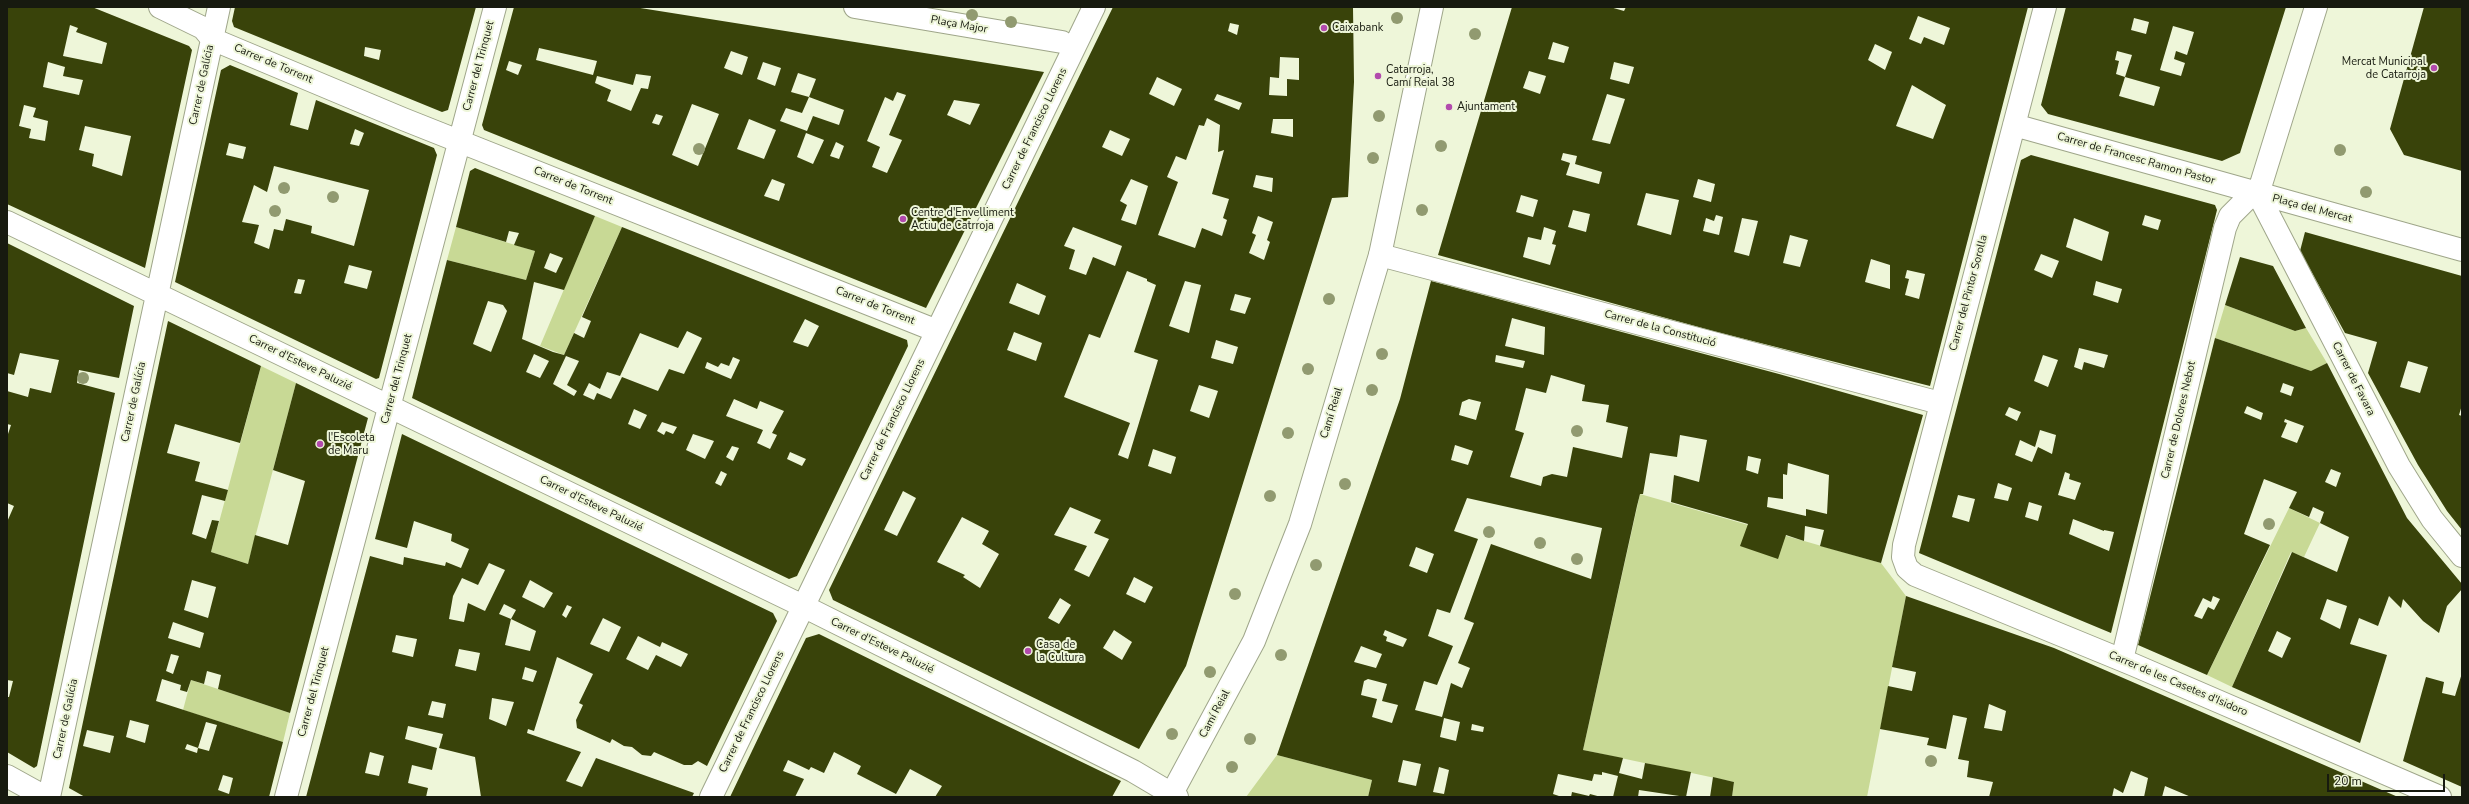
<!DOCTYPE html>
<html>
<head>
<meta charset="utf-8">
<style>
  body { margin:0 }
  #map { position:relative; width:2469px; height:804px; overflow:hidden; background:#eef6d9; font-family:"Nunito Sans",sans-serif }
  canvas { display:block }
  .frame { position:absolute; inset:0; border:8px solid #171a0f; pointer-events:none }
  .scale { position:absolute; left:2327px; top:774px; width:118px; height:18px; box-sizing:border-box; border:2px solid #171a0f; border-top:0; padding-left:5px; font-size:12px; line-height:14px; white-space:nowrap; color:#171a0f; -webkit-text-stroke:3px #eef6d9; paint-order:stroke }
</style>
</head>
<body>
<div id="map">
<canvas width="2469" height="804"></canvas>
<div class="frame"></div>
<div class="scale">20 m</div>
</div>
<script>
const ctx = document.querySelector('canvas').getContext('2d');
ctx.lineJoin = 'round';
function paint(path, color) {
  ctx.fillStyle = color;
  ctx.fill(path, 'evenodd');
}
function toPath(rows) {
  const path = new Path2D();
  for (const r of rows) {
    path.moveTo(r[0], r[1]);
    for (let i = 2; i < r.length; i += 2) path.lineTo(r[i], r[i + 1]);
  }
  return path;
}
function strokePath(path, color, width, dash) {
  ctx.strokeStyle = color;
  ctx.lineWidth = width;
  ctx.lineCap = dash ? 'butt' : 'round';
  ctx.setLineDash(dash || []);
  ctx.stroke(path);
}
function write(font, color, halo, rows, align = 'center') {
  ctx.font = font + ' "Nunito Sans",sans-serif';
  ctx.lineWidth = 4;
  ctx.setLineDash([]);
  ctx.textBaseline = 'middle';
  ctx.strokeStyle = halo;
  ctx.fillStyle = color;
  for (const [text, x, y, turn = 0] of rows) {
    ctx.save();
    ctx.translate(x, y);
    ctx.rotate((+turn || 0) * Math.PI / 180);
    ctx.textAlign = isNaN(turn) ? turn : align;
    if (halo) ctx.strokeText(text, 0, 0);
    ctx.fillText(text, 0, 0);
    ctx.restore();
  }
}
const green = toPath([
  [595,216,622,227,564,355,540,346],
  [456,227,535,251,526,280,447,260],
  [2225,305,2295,331,2306,328,2327,363,2311,371,2215,338],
  [261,366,296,383,248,564,211,552],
  [1640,494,1881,563,1906,596,1867,797,1732,797,1734,782,1583,750],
  [2289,508,2320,523,2304,557,2291,552,2232,687,2207,675],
  [191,680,290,713,283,742,183,710],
  [1277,755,1372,780,1368,797,1246,797]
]);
const building = toPath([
  [7,7,92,7,189,46,192,50,145,268,7,204],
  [70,25,78,28,76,32,107,43,102,64,63,56],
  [48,62,65,67,63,76,83,80,79,95,43,87],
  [24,105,36,108,33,117,48,121,45,141,29,138,31,129,19,126],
  [85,126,131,136,122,176,92,166,94,154,79,150],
  [235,7,476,7,448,110,442,112,234,27,232,21],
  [365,47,381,50,379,60,364,56],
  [514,7,634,7,1044,72,926,308,484,130,482,125],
  [539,48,597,61,593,75,536,60],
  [731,51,748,57,742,75,724,68],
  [509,61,522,65,518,75,506,70],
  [763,62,781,68,775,86,757,79],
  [798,73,816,79,809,97,844,110,839,125,813,116,807,131,780,121,786,108,802,113,809,97,791,92],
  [636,74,651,76,648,89,641,88,631,111,607,101,611,90,595,83,597,76,633,85],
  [897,92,906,95,889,135,902,140,887,173,872,167,880,147,867,141,885,97,893,101],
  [954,100,980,104,970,125,947,115],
  [692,104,719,114,698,166,672,155],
  [656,114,663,116,659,125,652,123],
  [749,119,776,130,764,159,737,149],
  [806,133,824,140,813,164,797,157],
  [836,142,844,146,839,159,830,156],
  [772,179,785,184,779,201,764,196],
  [1113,7,1353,8,1354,82,1348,197,1332,198,1186,666,1139,749,833,600,829,590],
  [1230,23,1239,25,1237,35,1228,31],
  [1280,57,1299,58,1299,80,1287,79,1287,96,1269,95,1270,77,1279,78],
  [1157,77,1182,89,1174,106,1149,94],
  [1217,94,1242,103,1239,110,1214,100],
  [1207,118,1220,125,1218,152,1224,150,1212,194,1229,199,1223,218,1227,220,1222,236,1202,228,1195,248,1158,235,1178,182,1167,177,1176,156,1186,160,1199,125,1204,126],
  [1273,119,1293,119,1293,137,1271,133],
  [1110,130,1130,139,1122,156,1102,147],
  [1256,175,1273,178,1272,192,1253,187],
  [1131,179,1148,186,1136,225,1121,220,1127,205,1120,201],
  [1258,216,1273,222,1267,240,1270,242,1264,260,1249,253,1256,235,1252,233],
  [1073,227,1122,246,1115,266,1093,257,1086,275,1069,269,1075,250,1064,246],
  [1127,271,1147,279,1147,281,1156,285,1134,352,1158,360,1128,459,1118,455,1130,423,1064,397,1089,334,1100,338],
  [1185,281,1201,285,1189,333,1169,326],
  [1017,283,1046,296,1039,315,1009,303],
  [1235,294,1251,298,1245,314,1230,310],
  [1014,332,1042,343,1036,361,1007,350],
  [1216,340,1238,347,1233,364,1211,358],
  [1199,385,1218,391,1209,418,1190,411],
  [1153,449,1176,457,1171,474,1148,466],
  [903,491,916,498,897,536,884,530],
  [1070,507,1101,520,1094,533,1109,539,1089,577,1074,570,1087,546,1054,535],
  [962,517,989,531,982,544,999,554,980,588,963,577,965,575,937,562],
  [1134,577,1153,587,1145,603,1126,594],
  [1060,598,1071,605,1059,624,1048,618],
  [1114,630,1132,642,1122,660,1103,648],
  [1512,7,1610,7,1624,11,1626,7,2028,7,1930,386,1713,331,1438,255],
  [1918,16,1950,28,1944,45,1924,37,1921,44,1909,39],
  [1553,42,1569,47,1564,63,1548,59],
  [1875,44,1892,52,1885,70,1868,60],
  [1614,62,1634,67,1629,84,1610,79],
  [1529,71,1546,76,1540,94,1523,88],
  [1912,85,1946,105,1933,139,1896,126],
  [1607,94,1625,99,1610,144,1592,140],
  [1563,153,1577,156,1575,164,1602,172,1599,184,1566,175,1570,163,1561,160],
  [1698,179,1715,184,1711,202,1693,197],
  [1646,193,1679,200,1671,235,1637,225],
  [1521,195,1538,200,1533,217,1516,212],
  [1573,210,1590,214,1586,232,1568,227],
  [1716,215,1723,217,1719,235,1703,231,1706,218,1714,221],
  [1742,218,1758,221,1749,256,1734,252],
  [1544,227,1556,231,1552,244,1556,245,1550,265,1523,257,1528,237,1541,240],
  [1790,235,1808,240,1800,267,1783,263],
  [1871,259,1890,265,1890,289,1865,282],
  [1907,270,1925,274,1919,299,1905,295,1909,279,1905,278],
  [2066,7,2286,7,2240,153,2222,161,2048,114,2041,105],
  [2134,18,2149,22,2146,34,2131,30],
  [2173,26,2194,32,2187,55,2176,51,2174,59,2185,63,2181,76,2160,70],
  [2117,51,2132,55,2125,77,2160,87,2154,106,2119,96,2125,77,2116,74,2119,61,2115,60],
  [2424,7,2462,7,2462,171,2404,155,2390,129],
  [230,65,298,93,290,125,308,130,316,100,434,148,437,155,379,378,376,379,175,282,221,70],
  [355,129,364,133,359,146,350,144],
  [229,143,246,147,243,159,226,155],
  [274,166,369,190,354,246,311,233,312,226,286,219,283,231,274,229,269,249,254,243,259,225,242,222,254,185,267,192],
  [349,265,372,271,367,289,344,283],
  [298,279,305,280,301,294,294,293],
  [2031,155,2215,205,2217,210,2111,633,1919,553,2021,160],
  [2145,215,2161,220,2158,230,2142,225],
  [2074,218,2109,232,2102,261,2066,247],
  [2041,254,2059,261,2052,278,2034,270],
  [2096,281,2122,289,2118,303,2093,295],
  [2079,348,2108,355,2104,368,2084,362,2082,370,2074,367],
  [2043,355,2058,360,2048,387,2034,381],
  [2009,407,2021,412,2017,421,2005,415],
  [2040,430,2056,435,2052,454,2038,447,2032,462,2015,455,2020,440,2035,447],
  [2065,472,2070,474,2069,479,2081,483,2075,500,2058,495],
  [1998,483,2012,488,2008,501,1994,498],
  [1958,495,1975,499,1969,522,1952,517],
  [2029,502,2042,506,2038,521,2025,517],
  [2073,519,2104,531,2104,530,2114,532,2109,551,2069,534],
  [475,168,595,216,564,290,534,282,522,339,553,352,564,355,574,333,584,338,591,321,582,317,622,227,907,340,908,346,797,576,789,579,412,398,447,260,526,280,535,251,514,245,519,233,509,231,506,242,456,227,470,171],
  [550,253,563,258,556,273,544,268],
  [488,301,503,305,507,311,491,352,473,344],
  [805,319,819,326,808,347,793,342],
  [687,331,702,338,684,374,669,369,658,391,622,377,611,399,597,393,594,400,583,395,589,383,600,389,607,372,620,376,640,333,678,348],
  [534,354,549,361,540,378,526,372],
  [566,356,579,361,567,385,577,391,574,396,553,384],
  [733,357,740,360,731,379,705,368,707,362,718,367,721,363,729,366],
  [734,399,757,409,760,401,784,411,772,433,777,435,770,449,757,443,763,430,726,416],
  [634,409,647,415,640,429,628,424],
  [662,422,677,427,673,434,666,431,664,435,657,431],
  [693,434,714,441,705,459,686,450],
  [732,446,739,448,733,461,726,457],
  [790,452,806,459,802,466,787,459],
  [721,471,727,474,721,486,715,483],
  [2305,232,2462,276,2462,405,2459,415,2462,416,2462,530,2447,511,2418,465,2368,373,2377,342,2345,333,2300,251],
  [2408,361,2428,367,2420,393,2400,387],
  [7,243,134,306,119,378,79,370,77,383,115,393,37,766,34,768,7,752,7,697,9,697,13,681,7,680,7,522,14,506,7,503,7,437,11,425,7,424,7,391,28,397,30,388,51,393,59,360,20,353,14,375,7,373],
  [2240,257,2273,266,2306,328,2295,331,2225,305],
  [1431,281,1779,374,1923,415,1881,563,1820,546,1824,530,1805,526,1804,541,1786,535,1778,559,1740,546,1748,524,1671,502,1674,475,1699,482,1707,440,1680,435,1677,457,1650,453,1643,494,1640,494,1637,506,1583,750,1623,758,1619,773,1642,779,1645,763,1691,772,1686,797,1639,790,1638,797,1613,797,1618,776,1602,772,1602,775,1594,774,1592,781,1558,774,1553,794,1562,797,1368,797,1372,780,1277,755,1400,399],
  [1512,318,1545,327,1544,355,1505,346],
  [1496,355,1525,361,1523,368,1495,362],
  [1551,375,1585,385,1582,401,1609,405,1606,422,1628,427,1622,458,1573,447,1567,477,1552,474,1543,477,1541,486,1510,477,1524,433,1515,430,1526,388,1546,393],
  [1469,399,1481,402,1476,420,1459,415,1462,402],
  [1455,445,1473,451,1468,465,1451,460],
  [1748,456,1761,459,1758,474,1746,470],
  [1788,463,1829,475,1827,514,1806,509,1806,516,1767,507,1768,497,1783,499,1783,474,1787,475],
  [1467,498,1602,528,1591,579,1491,544,1464,619,1474,623,1458,663,1470,668,1462,688,1451,683,1442,717,1415,710,1424,681,1437,685,1453,646,1428,636,1437,609,1450,613,1478,539,1454,531],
  [1416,547,1434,554,1427,573,1409,566],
  [1385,630,1407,639,1403,647,1386,641,1387,637,1383,635],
  [1361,646,1382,654,1376,668,1354,662],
  [1368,679,1387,684,1382,701,1398,705,1392,723,1372,717,1377,699,1361,695,1364,681],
  [1444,718,1460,722,1456,741,1440,737],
  [1472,724,1484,727,1483,732,1471,730],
  [1403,760,1421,764,1416,786,1398,782],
  [1439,767,1449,770,1444,794,1433,792],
  [168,321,261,366,240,443,175,424,167,453,200,462,195,481,228,490,225,501,202,495,192,534,206,539,212,520,219,521,211,552,248,564,255,535,288,545,305,481,273,470,296,383,368,418,290,713,218,689,221,675,207,671,204,684,191,680,187,692,180,690,181,685,162,679,156,701,283,742,269,797,85,797,69,788],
  [192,580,216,587,208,618,184,610],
  [173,622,204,633,200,648,168,638],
  [171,654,179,656,173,674,166,671],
  [130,720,149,725,145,743,126,737],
  [206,722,217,725,209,751,198,748,197,753,185,749,187,744,198,748],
  [87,730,114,736,110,753,83,746],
  [223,775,233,778,229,794,218,790],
  [2215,338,2311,371,2327,363,2407,518,2462,584,2462,589,2447,606,2439,633,2423,621,2403,599,2401,608,2389,596,2378,626,2359,618,2350,644,2387,655,2360,743,2232,687,2292,552,2337,572,2349,537,2320,523,2324,512,2313,507,2309,517,2289,508,2297,492,2264,479,2244,534,2270,545,2207,675,2138,645],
  [2283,383,2294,387,2291,396,2280,392],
  [2247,406,2263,413,2261,420,2244,413],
  [2285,419,2304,426,2297,443,2281,437,2287,423,2284,422],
  [2331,469,2341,473,2336,487,2325,482],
  [2213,596,2220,599,2214,610,2208,607,2202,619,2194,616,2203,598,2211,602],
  [2327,599,2347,606,2340,629,2320,619],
  [2277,631,2291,638,2282,658,2268,651],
  [402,434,773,613,777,621,707,766,698,761,692,765,684,765,654,752,651,756,642,755,632,747,624,746,612,739,610,743,577,728,576,720,583,705,579,703,593,674,557,657,534,731,528,729,527,733,581,752,566,781,582,787,596,758,694,793,692,797,481,797,475,757,439,748,443,734,408,726,405,739,437,748,432,770,412,765,408,783,428,788,426,797,306,797,370,556,403,565,404,557,445,566,446,562,461,568,469,549,451,541,452,534,414,521,407,548,375,539],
  [489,563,505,570,485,611,468,603,464,622,449,619,453,596,462,578,478,585],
  [530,580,553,593,544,608,522,597],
  [504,604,516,610,511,619,536,631,530,651,505,645,511,619,499,614],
  [567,605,572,607,566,618,562,615],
  [603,618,621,627,609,652,590,644],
  [396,635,417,639,413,657,392,652],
  [638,636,660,647,662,642,688,654,681,667,656,655,648,670,626,659],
  [459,649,480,653,476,671,455,666],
  [525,667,537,671,533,682,522,679],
  [492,698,514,702,506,726,489,719],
  [432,701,446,704,443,718,428,715],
  [370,752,384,756,379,776,365,773],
  [1906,596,2054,648,2398,797,2191,797,2165,786,2162,797,2144,797,2148,778,2131,771,2123,793,2114,788,2112,797,1989,797,1993,782,1967,777,1969,761,1958,759,1967,718,1953,715,1946,749,1927,745,1929,738,1880,729,1888,686,1912,691,1916,672,1892,667],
  [1989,704,2006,711,2002,731,1984,728],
  [819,634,906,677,1121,781,1112,797,935,797,942,786,910,769,896,794,857,774,861,766,834,752,824,773,811,767,809,770,788,760,783,771,804,779,795,797,730,797,806,638],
  [2462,673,2461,748,2462,787,2403,761,2426,677,2444,682,2442,693,2455,696],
  [1713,777,1734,782,1732,797,1710,797],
  [1572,792,1589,796,1590,794,1601,797,1571,797]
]);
const street = toPath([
  [160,7,203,28,212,39,403,119,937,331],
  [855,7,1062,42],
  [2045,7,1904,545,1903,557,1907,568,1915,575,2134,665,2440,797],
  [2014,125,2462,250],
  [2258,194,2399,466,2432,519,2462,556],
  [2258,194,2316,7],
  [7,222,803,606,1133,771,1177,797],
  [1380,255,1940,403],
  [2122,660,2225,228,2230,216,2246,200,2258,194],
  [7,776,45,797],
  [49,797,219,7],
  [286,797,495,7],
  [711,797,1094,7]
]);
const secondary = toPath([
  [1170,797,1254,641,1300,524,1380,255,1432,7]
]);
const trees = [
  [972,15],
  [1397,18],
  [1011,22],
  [1475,34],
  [1379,116],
  [1441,146],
  [699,149],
  [2340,150],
  [1373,158],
  [284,188],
  [2366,192],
  [333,197],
  [1422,210],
  [275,211],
  [1329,299],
  [1382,354],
  [1308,369],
  [83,378],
  [1372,390],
  [1577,431],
  [1288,433],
  [1345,484],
  [1270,496],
  [2269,524],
  [1489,532],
  [1540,543],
  [1577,559],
  [1316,565],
  [1235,594],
  [1281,655],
  [1210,672],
  [1172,734],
  [1250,739],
  [1931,761],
  [1232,767]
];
const markers = [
  [1324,28,4,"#b24aad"],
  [2434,68,4,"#b24aad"],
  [1378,76,4,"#b24aad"],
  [1449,107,4,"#b24aad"],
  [903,219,4,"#b24aad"],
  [320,444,4,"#b24aad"],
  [1028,651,4,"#b24aad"]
];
const streetNames = [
  ["Plaça Major",959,25,10],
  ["Carrer de Torrent",273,64,23],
  ["Carrer del Trinquet",479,66,-75],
  ["Carrer de Galícia",202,85,-78],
  ["Carrer de Francisco Llorens",1035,129,-64],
  ["Carrer de Francesc Ramon Pastor",2136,159,16],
  ["Carrer de Torrent",573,186,22],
  ["Plaça del Mercat",2312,209,15],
  ["Carrer del Pintor Sorolla",1969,293,-75],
  ["Carrer de Torrent",875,306,22],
  ["Carrer de la Constitució",1660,329,15],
  ["Carrer d'Esteve Paluzié",300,363,26],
  ["Carrer del Trinquet",397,379,-75],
  ["Carrer de Favara",2353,379,63],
  ["Carrer de Galícia",134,402,-78],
  ["Camí Reial",1332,413,-73],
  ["Carrer de Francisco Llorens",893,420,-64],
  ["Carrer de Dolores Nebot",2179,420,-77],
  ["Carrer d'Esteve Paluzié",591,504,26],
  ["Carrer d'Esteve Paluzié",882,646,26],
  ["Carrer de les Casetes d'Isidoro",2178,684,23],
  ["Carrer del Trinquet",314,692,-75],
  ["Carrer de Francisco Llorens",752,712,-64],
  ["Camí Reial",1215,714,-62],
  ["Carrer de Galícia",66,719,-78]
];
const poiNames = [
  ["Caixabank",1332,28],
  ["Mercat Municipal",2426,62,"right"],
  ["de Catarroja",2426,75,"right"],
  ["Catarroja,",1386,70],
  ["Camí Reial 38",1386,83],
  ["Ajuntament",1457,107],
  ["Centre d'Envelliment",911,213],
  ["Actiu de Catrroja",911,226],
  ["l'Escoleta",328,438],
  ["de Maru",328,451],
  ["Casa de",1036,645],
  ["la Cultura",1036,658]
];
paint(green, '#c8d995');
paint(building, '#39430a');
strokePath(street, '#9fa68a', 24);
strokePath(secondary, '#9fa68a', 24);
strokePath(street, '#fff', 22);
strokePath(secondary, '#fff', 22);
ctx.fillStyle = '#919a70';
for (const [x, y] of trees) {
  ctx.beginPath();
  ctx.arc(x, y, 6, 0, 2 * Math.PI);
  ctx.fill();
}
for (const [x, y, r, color] of markers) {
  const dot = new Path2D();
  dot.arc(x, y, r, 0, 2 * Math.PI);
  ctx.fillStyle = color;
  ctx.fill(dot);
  strokePath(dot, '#eef6d9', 1.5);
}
write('11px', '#171a0f', '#eef6d9', streetNames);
write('11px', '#171a0f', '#eef6d9', poiNames, 'left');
</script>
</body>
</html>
